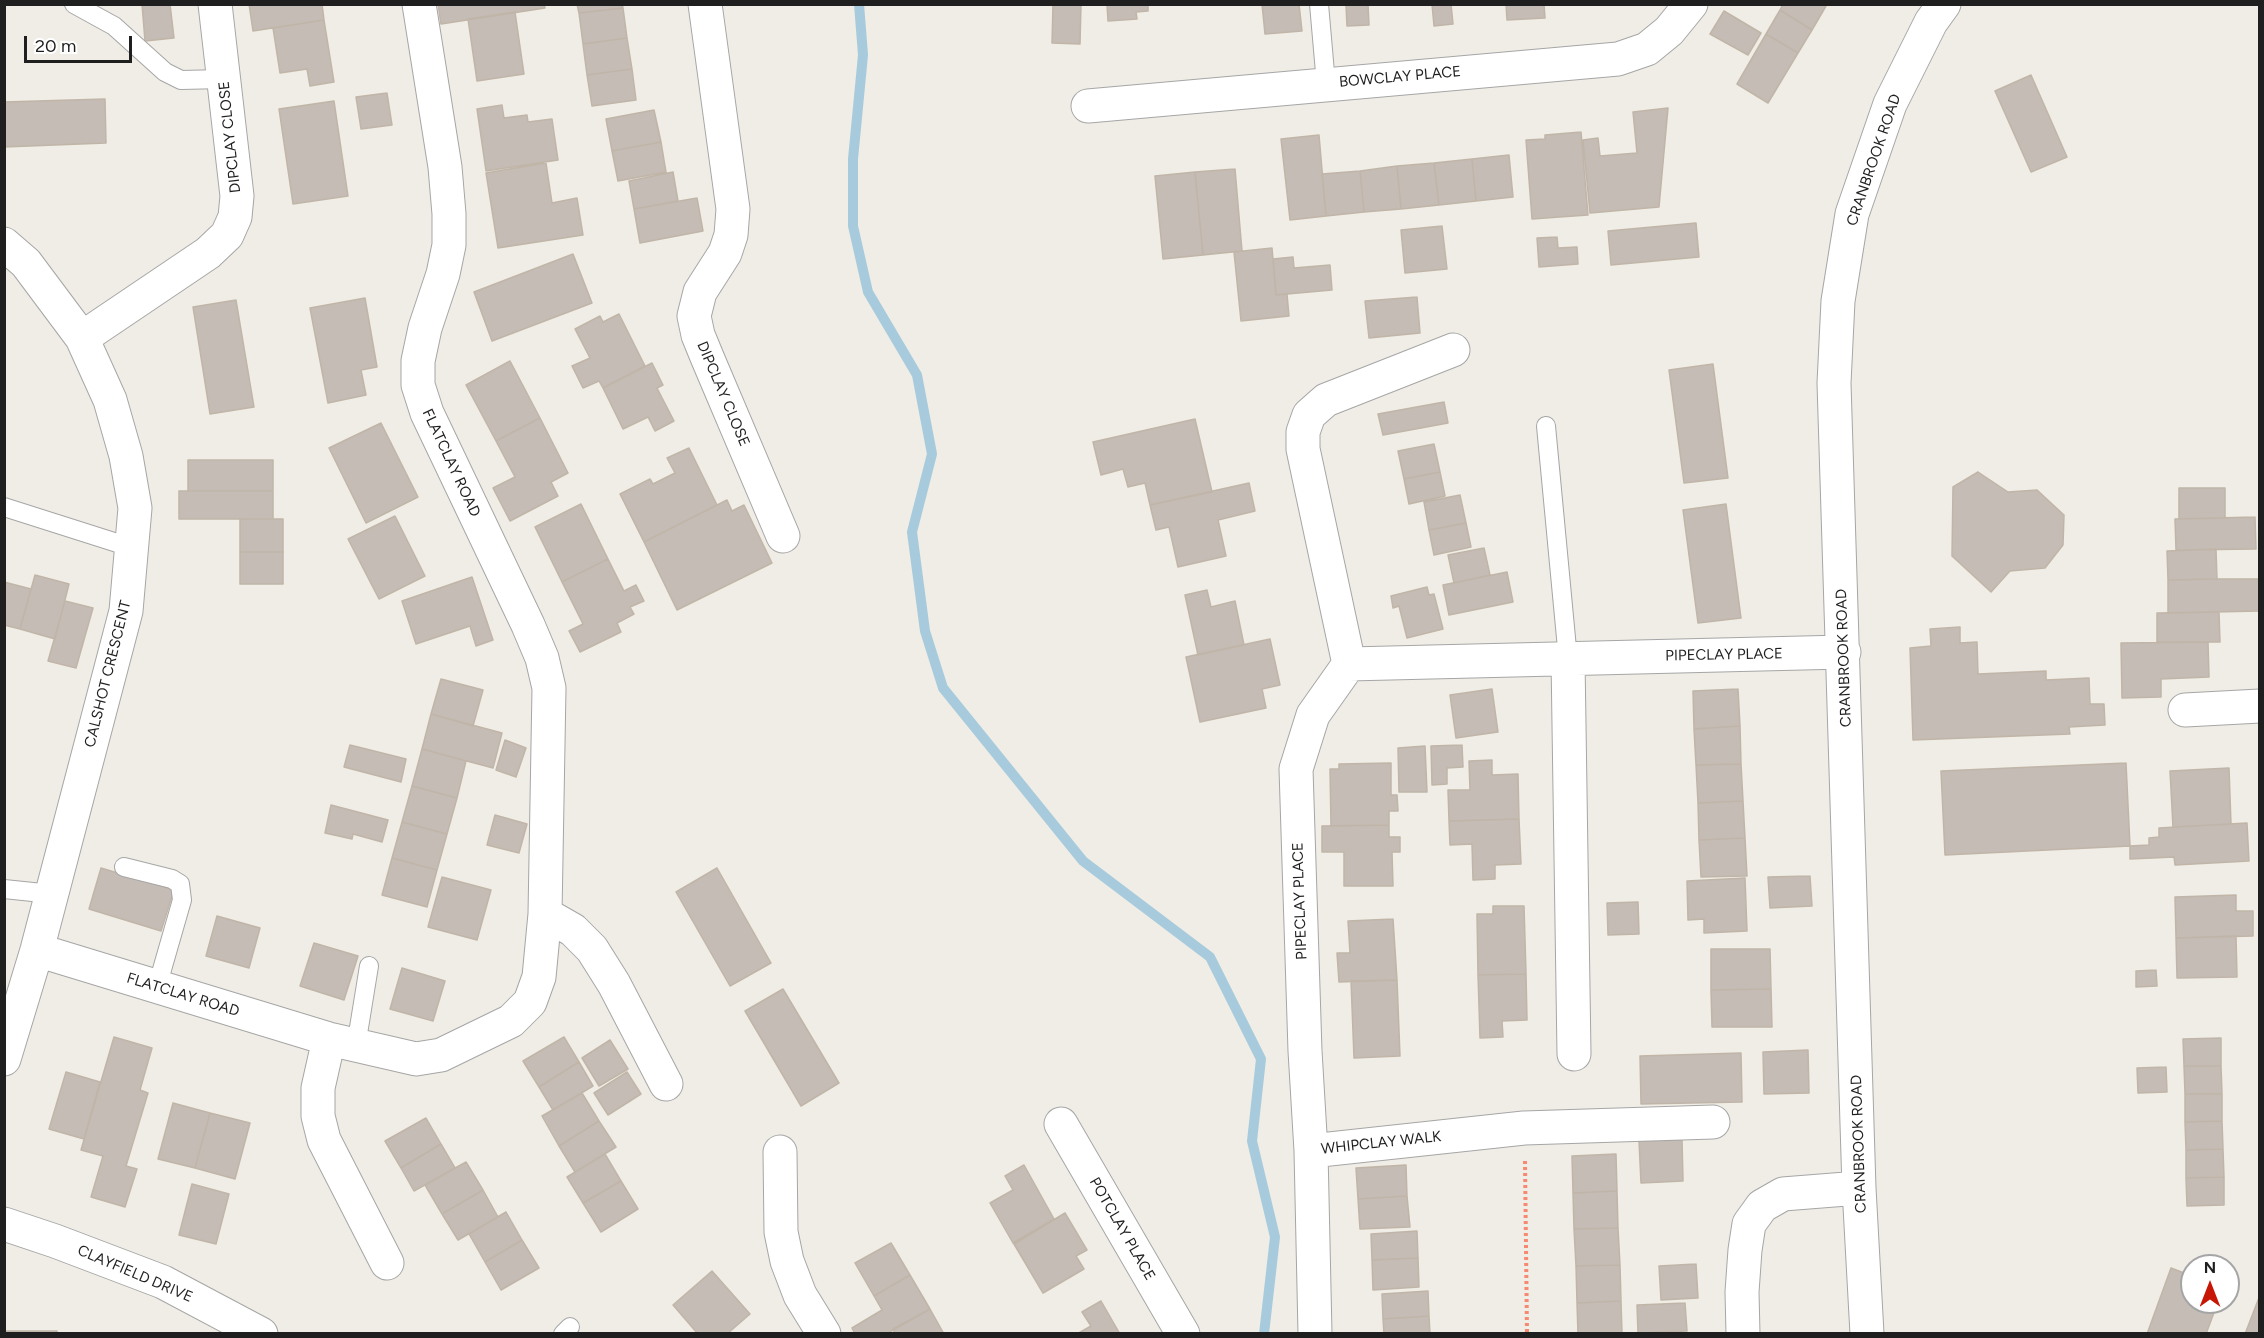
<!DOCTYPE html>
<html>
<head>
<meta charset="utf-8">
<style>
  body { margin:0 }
  #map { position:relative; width:2264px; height:1338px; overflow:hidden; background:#efede5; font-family:Figtree,sans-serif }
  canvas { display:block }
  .frame { position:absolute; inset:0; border:6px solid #1f1f1f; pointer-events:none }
  .north { position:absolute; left:2180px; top:1254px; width:60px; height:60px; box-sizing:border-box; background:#fff; border:2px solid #a5a5a5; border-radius:50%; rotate:0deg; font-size:16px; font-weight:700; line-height:24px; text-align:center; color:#1f1f1f }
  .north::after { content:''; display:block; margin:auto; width:21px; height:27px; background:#c81606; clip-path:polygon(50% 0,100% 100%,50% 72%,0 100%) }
  .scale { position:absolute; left:24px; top:36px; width:108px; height:27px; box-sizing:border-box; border:3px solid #1f1f1f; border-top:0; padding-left:8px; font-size:18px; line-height:21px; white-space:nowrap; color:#1f1f1f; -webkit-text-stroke:4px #fff; paint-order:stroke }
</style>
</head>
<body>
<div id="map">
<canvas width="2264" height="1338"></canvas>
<div class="frame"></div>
<div class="north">N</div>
<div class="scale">20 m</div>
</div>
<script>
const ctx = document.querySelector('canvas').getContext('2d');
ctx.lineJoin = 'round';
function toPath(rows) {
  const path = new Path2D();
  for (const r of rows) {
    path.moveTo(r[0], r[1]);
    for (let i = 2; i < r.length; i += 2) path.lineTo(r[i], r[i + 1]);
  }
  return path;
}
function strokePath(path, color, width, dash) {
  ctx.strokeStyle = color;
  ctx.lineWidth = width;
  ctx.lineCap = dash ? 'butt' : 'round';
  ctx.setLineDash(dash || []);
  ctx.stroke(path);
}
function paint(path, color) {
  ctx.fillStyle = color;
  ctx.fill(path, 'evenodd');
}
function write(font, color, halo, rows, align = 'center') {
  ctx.font = font + ' Figtree,sans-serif';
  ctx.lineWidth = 6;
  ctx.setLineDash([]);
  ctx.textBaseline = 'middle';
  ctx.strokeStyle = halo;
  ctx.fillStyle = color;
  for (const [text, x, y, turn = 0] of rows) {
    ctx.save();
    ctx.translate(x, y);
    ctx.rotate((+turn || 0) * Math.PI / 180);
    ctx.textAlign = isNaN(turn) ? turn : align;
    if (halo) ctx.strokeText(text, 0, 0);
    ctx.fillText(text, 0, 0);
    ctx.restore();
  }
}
const stream = toPath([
  [859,4,863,55,853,159,853,226,868,292,917,375,932,454,912,532,925,631,943,688,1083,861,1210,957,1261,1059,1252,1141,1275,1237,1264,1334]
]);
const building = toPath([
  [142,4,170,4,174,38,145,41,142,4],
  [249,4,322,4,324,20,253,31,249,4],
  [438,4,544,4,545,8,441,24,438,4],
  [577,4,622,4,623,8,579,13,577,4],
  [1053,4,1081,4,1080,44,1052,43,1053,4],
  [1107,4,1148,4,1148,11,1136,12,1137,19,1108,21,1107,4],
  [1262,4,1299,4,1302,31,1265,34,1262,4],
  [1334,4,1368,4,1369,25,1347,26,1346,5,1334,4],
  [1432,4,1451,4,1453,24,1434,26,1432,4],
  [1506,4,1544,4,1545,18,1507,20,1506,4],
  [1783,4,1823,4,1826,6,1812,30,1780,10,1783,4],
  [623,8,627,38,583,44,579,13,623,8],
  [1780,10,1812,30,1798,53,1766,34,1780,10],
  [1724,11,1761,33,1748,55,1710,34,1724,11],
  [515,12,524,74,477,81,468,19,515,12],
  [324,20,334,82,310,86,307,69,280,73,273,28,324,20],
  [1766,34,1798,53,1768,103,1737,84,1766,34],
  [627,38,632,69,587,75,583,44,627,38],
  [632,69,636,100,592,106,587,75,632,69],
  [2031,75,2067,157,2031,172,1995,91,2031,75],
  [387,93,392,125,361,129,356,97,387,93],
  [105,99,106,143,4,147,4,102,105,99],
  [334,101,348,196,293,204,279,109,334,101],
  [502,105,504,118,527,115,528,122,552,119,558,160,486,171,477,109,502,105],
  [1668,108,1659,207,1590,213,1583,140,1598,138,1600,156,1637,153,1633,112,1668,108],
  [654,110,661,142,612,151,606,119,654,110],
  [1581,132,1588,215,1532,219,1526,140,1545,139,1545,135,1581,132],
  [1319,135,1326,216,1290,220,1281,139,1319,135],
  [661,142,666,172,618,181,612,151,661,142],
  [1509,155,1513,197,1476,201,1472,159,1509,155],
  [1472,159,1476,201,1439,205,1434,163,1472,159],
  [546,163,552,203,577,198,583,235,498,248,486,173,546,163],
  [1434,163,1439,205,1401,209,1397,166,1434,163],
  [1397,166,1401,209,1364,212,1360,171,1397,166],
  [1235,169,1242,251,1203,255,1195,172,1235,169],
  [1360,171,1364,212,1326,216,1322,174,1360,171],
  [673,172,678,201,634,209,629,181,673,172],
  [1195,172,1203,255,1163,259,1155,176,1195,172],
  [697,198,703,231,640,243,634,209,697,198],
  [1696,223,1699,257,1611,265,1608,231,1696,223],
  [1442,226,1447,269,1405,273,1401,230,1442,226],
  [1557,237,1558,248,1577,247,1578,264,1539,267,1537,238,1557,237],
  [1272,248,1276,295,1287,294,1289,316,1241,321,1234,252,1272,248],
  [573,254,592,303,492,341,474,292,573,254],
  [1293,257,1294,268,1330,265,1332,290,1276,295,1273,259,1293,257],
  [1417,297,1420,333,1369,338,1365,301,1417,297],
  [365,298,377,367,361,370,366,395,328,403,310,308,365,298],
  [236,300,254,407,210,414,193,307,236,300],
  [619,314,645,366,603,388,599,381,583,388,572,366,590,358,575,329,600,316,603,322,619,314],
  [510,361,540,418,496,441,466,385,510,361],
  [652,363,663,385,657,388,674,421,655,431,648,417,623,429,603,388,652,363],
  [1713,364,1728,478,1684,483,1669,370,1713,364],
  [1444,402,1448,423,1383,435,1378,414,1444,402],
  [540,418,568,473,551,482,558,496,510,521,493,488,515,477,496,441,540,418],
  [1195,419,1212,492,1150,505,1145,483,1128,487,1123,469,1101,475,1093,442,1195,419],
  [381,423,418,497,366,523,329,448,381,423],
  [1434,444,1440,472,1404,479,1398,451,1434,444],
  [689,448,717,505,644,542,620,494,650,479,653,484,675,473,667,458,689,448],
  [188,460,273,460,273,491,188,491,188,460],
  [1440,472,1445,496,1409,504,1404,479,1440,472],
  [1978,472,2008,492,2037,490,2064,515,2063,545,2045,568,2010,571,1991,592,1952,556,1953,487,1978,472],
  [1249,483,1255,511,1218,520,1226,556,1178,567,1169,527,1156,530,1150,505,1249,483],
  [2179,488,2225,488,2225,518,2179,519,2179,488],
  [179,491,273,491,273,519,179,519,179,491],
  [1460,495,1466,523,1429,530,1424,502,1460,495],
  [727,500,732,511,744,505,772,563,677,610,644,542,727,500],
  [581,504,608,559,562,582,535,527,581,504],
  [1726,504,1741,618,1698,623,1683,510,1726,504],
  [395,516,425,576,379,599,348,539,395,516],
  [2255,517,2256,549,2176,550,2175,519,2255,517],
  [240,519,283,519,283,552,240,552,240,519],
  [1466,523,1471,547,1434,555,1429,530,1466,523],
  [1484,548,1490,575,1454,583,1448,555,1484,548],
  [2216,549,2217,579,2168,580,2167,551,2216,549],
  [240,552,283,552,283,584,240,584,240,552],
  [608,559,624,591,636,585,644,601,630,607,634,614,617,623,621,632,580,652,569,631,583,624,562,582,608,559],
  [1507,572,1513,602,1449,615,1443,585,1507,572],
  [35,575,69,584,55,639,20,629,35,575],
  [472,577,493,640,476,646,470,626,416,644,402,601,472,577],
  [2217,579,2260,579,2260,611,2168,613,2168,580,2217,579],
  [4,582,31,589,20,629,4,625,4,582],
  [1427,587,1429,595,1434,594,1443,629,1407,638,1399,606,1393,608,1391,596,1427,587],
  [1207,590,1211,607,1235,601,1244,645,1198,655,1185,595,1207,590],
  [65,601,93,608,76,668,48,661,65,601],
  [2219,612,2220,642,2157,642,2157,613,2219,612],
  [1960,627,1960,643,1977,642,1978,674,2046,671,2046,680,2089,678,2090,704,2104,704,2105,725,2069,727,2070,734,1913,740,1910,648,1931,646,1930,629,1960,627],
  [1270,639,1280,685,1262,689,1266,708,1200,722,1186,657,1270,639],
  [2208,642,2209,677,2161,679,2161,697,2122,698,2121,643,2208,642],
  [441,679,483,690,473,726,431,714,441,679],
  [1492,689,1498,732,1456,738,1450,695,1492,689],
  [1738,689,1740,726,1694,729,1693,691,1738,689],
  [431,714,502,733,493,768,422,749,431,714],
  [1740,726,1741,764,1696,765,1694,729,1740,726],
  [505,740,526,748,516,777,496,770,505,740],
  [350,745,406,759,401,782,344,767,350,745],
  [1462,745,1463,767,1447,768,1447,784,1432,785,1431,746,1462,745],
  [1425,746,1427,792,1399,792,1398,748,1425,746],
  [422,749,466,761,457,798,412,786,422,749],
  [1492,760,1492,775,1518,774,1519,819,1449,821,1448,790,1470,790,1469,761,1492,760],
  [1391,763,1391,795,1397,795,1398,811,1389,811,1389,825,1331,826,1330,769,1339,769,1339,764,1391,763],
  [2126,763,2130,846,1945,855,1941,771,2126,763],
  [1741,764,1743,801,1698,803,1696,765,1741,764],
  [2229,768,2231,824,2173,827,2170,771,2229,768],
  [412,786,457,798,447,834,402,822,412,786],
  [1743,801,1745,838,1699,840,1698,803,1743,801],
  [331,805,388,820,382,842,353,834,352,839,325,833,331,805],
  [495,815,527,824,519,853,487,845,495,815],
  [1519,819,1521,864,1495,865,1495,879,1473,880,1472,844,1450,845,1449,821,1519,819],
  [402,822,447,834,437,870,392,858,402,822],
  [2247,823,2249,861,2175,865,2174,857,2130,859,2130,846,2149,845,2149,838,2159,837,2159,828,2247,823],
  [1389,825,1389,837,1400,837,1400,852,1392,852,1393,886,1344,886,1344,852,1322,852,1322,826,1389,825],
  [1745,838,1747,876,1701,877,1699,840,1745,838],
  [392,858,437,870,427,907,382,895,392,858],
  [101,868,174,890,161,931,89,909,101,868],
  [717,868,771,963,730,986,676,892,717,868],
  [1810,876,1812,906,1770,908,1768,877,1810,876],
  [442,877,491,890,477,940,428,927,442,877],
  [1745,878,1747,931,1704,933,1704,919,1688,920,1687,881,1745,878],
  [2236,895,2236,911,2253,911,2253,936,2176,938,2175,897,2236,895],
  [1638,902,1639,934,1608,935,1607,903,1638,902],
  [1493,906,1524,906,1526,974,1478,975,1477,914,1493,914,1493,906],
  [217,916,260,928,249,968,206,956,217,916],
  [1393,919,1397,980,1339,982,1337,953,1350,953,1348,921,1393,919],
  [2236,936,2237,977,2177,978,2176,938,2236,936],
  [314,943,358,956,344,1000,300,986,314,943],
  [1711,949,1770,949,1771,989,1711,990,1711,949],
  [402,968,445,981,433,1021,390,1009,402,968],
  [2156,970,2157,986,2136,987,2136,971,2156,970],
  [1526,974,1527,1020,1502,1021,1503,1037,1480,1038,1478,975,1526,974],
  [1397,980,1400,1056,1354,1058,1351,981,1397,980],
  [783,989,839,1083,801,1106,745,1011,783,989],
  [1771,989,1772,1027,1712,1027,1711,990,1771,989],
  [114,1037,152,1048,140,1090,148,1093,126,1166,137,1169,125,1207,91,1197,103,1156,81,1150,114,1037],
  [564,1037,579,1062,539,1087,523,1061,564,1037],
  [2221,1038,2221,1066,2184,1066,2183,1039,2221,1038],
  [610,1040,628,1069,599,1086,582,1058,610,1040],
  [1808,1050,1809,1093,1764,1094,1763,1052,1808,1050],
  [1741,1053,1742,1102,1641,1104,1640,1056,1741,1053],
  [579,1062,593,1086,553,1110,539,1087,579,1062],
  [2184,1066,2221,1066,2222,1094,2185,1094,2184,1066],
  [2166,1067,2167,1092,2138,1093,2137,1068,2166,1067],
  [66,1072,100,1082,84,1139,49,1129,66,1072],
  [627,1072,641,1094,608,1115,594,1093,627,1072],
  [582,1093,599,1121,559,1146,542,1116,582,1093],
  [2185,1094,2222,1094,2222,1121,2185,1122,2185,1094],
  [173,1103,210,1113,195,1168,158,1159,173,1103],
  [210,1113,250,1123,235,1179,195,1168,210,1113],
  [426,1118,441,1144,401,1168,385,1141,426,1118],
  [599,1121,616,1147,575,1172,559,1146,599,1121],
  [2222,1121,2223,1149,2186,1150,2185,1122,2222,1121],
  [1682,1140,1683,1181,1641,1183,1639,1141,1682,1140],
  [441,1144,455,1168,414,1191,401,1168,441,1144],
  [2223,1149,2224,1177,2186,1178,2186,1150,2223,1149],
  [605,1154,621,1181,583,1203,567,1177,605,1154],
  [1616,1154,1617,1191,1573,1193,1572,1156,1616,1154],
  [466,1162,483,1190,442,1214,425,1185,466,1162],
  [1024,1165,1054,1219,1013,1243,990,1203,1013,1190,1005,1176,1024,1165],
  [1406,1165,1407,1196,1358,1199,1356,1168,1406,1165],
  [2224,1177,2224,1205,2187,1206,2186,1178,2224,1177],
  [621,1181,638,1209,601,1232,583,1203,621,1181],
  [192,1184,229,1194,216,1244,179,1235,192,1184],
  [483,1190,498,1217,458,1240,442,1214,483,1190],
  [1617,1191,1618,1228,1574,1229,1573,1193,1617,1191],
  [1407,1196,1410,1227,1360,1229,1358,1199,1407,1196],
  [506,1212,522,1240,485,1262,469,1234,506,1212],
  [1065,1213,1087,1250,1076,1256,1084,1269,1043,1293,1014,1244,1065,1213],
  [1618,1228,1620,1265,1576,1266,1574,1229,1618,1228],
  [1417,1231,1418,1258,1372,1260,1371,1234,1417,1231],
  [522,1240,539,1268,501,1290,485,1262,522,1240],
  [891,1243,910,1275,874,1296,855,1263,891,1243],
  [1418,1258,1419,1287,1373,1290,1372,1260,1418,1258],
  [1696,1264,1698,1298,1661,1300,1659,1266,1696,1264],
  [1620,1265,1621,1301,1577,1303,1576,1266,1620,1265],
  [2171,1268,2192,1276,2192,1302,2218,1302,2206,1334,2147,1334,2171,1268],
  [712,1271,750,1314,727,1334,698,1334,673,1305,712,1271],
  [910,1275,930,1309,886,1334,855,1334,852,1328,882,1310,874,1296,910,1275],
  [1428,1291,1429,1316,1383,1319,1382,1294,1428,1291],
  [2260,1295,2260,1334,2245,1334,2260,1295],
  [1101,1301,1120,1334,1077,1334,1091,1326,1082,1312,1101,1301],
  [1621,1301,1622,1334,1578,1334,1577,1303,1621,1301],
  [1685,1303,1687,1331,1638,1333,1637,1305,1685,1303],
  [930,1309,944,1334,895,1334,893,1329,930,1309],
  [1429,1316,1430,1334,1384,1334,1383,1319,1429,1316],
  [4,1331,57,1331,57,1334,4,1334,4,1331]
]);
const path = toPath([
  [1525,1161,1527,1334]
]);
const lane = toPath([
  [74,4,114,26,165,72,181,80,223,79],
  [1319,4,1326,84],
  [1546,426,1568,659],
  [4,507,133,548],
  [124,867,172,879,180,884,182,900,157,987],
  [4,889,52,894],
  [356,1046,369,966],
  [563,1334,570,1327]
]);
const street = toPath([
  [705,4,733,209,731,235,725,253,700,292,694,316,698,335,707,357,783,536],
  [1088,106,1618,59,1647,49,1669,31,1691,4],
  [4,244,26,263,82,338,110,400,126,456,135,508,126,611,37,950,4,1059],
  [82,338,208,253,227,235,235,217,237,196,215,4],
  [1568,659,1574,1054],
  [1349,664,1303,449,1303,432,1309,415,1326,400,1453,350],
  [2185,710,2260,706],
  [545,914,573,930,592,949,614,984,666,1084],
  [37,950,329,1039,416,1059,441,1055,511,1021,530,1002,539,977,545,914,549,688,542,658,528,625,427,413,418,385,418,361,425,328,443,274,449,245,449,214,445,167,419,4],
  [329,1039,318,1088,318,1116,324,1140,387,1263],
  [1061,1124,1183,1334],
  [1311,1151,1305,1051,1296,769,1313,715,1349,664,1844,652],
  [780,1152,781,1232,787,1261,800,1295,824,1334],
  [4,1224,55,1241,163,1282,261,1334],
  [1315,1334,1311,1151,1524,1128,1713,1122],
  [1743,1334,1742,1292,1745,1250,1749,1224,1762,1206,1783,1194,1859,1188],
  [1867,1334,1859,1188,1834,383,1838,301,1852,214,1890,104,1931,22,1944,4]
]);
const streetNames = [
  ["BOWCLAY PLACE",1400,77,-5],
  ["DIPCLAY CLOSE",230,137,-96],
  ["CRANBROOK ROAD",1874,160,-71],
  ["DIPCLAY CLOSE",723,394,67],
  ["FLATCLAY ROAD",451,463,65],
  ["PIPECLAY PLACE",1724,655,-1],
  ["CRANBROOK ROAD",1844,658,-92],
  ["CALSHOT CRESCENT",108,674,-76],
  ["PIPECLAY PLACE",1300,901,-92],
  ["FLATCLAY ROAD",183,995,17],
  ["WHIPCLAY WALK",1381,1143,-6],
  ["CRANBROOK ROAD",1859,1144,-92],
  ["POTCLAY PLACE",1122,1229,60],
  ["CLAYFIELD DRIVE",135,1274,23]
];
strokePath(stream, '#a7cbdc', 10);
paint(building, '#c4bcb5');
strokePath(building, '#c1b5a8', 1.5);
strokePath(lane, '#a6a6a6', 20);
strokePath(street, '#a6a6a6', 35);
strokePath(path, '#f68970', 4, [3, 3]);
strokePath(lane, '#fff', 18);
strokePath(street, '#fff', 33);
write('15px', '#1f1f1f', '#fff', streetNames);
</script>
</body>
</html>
